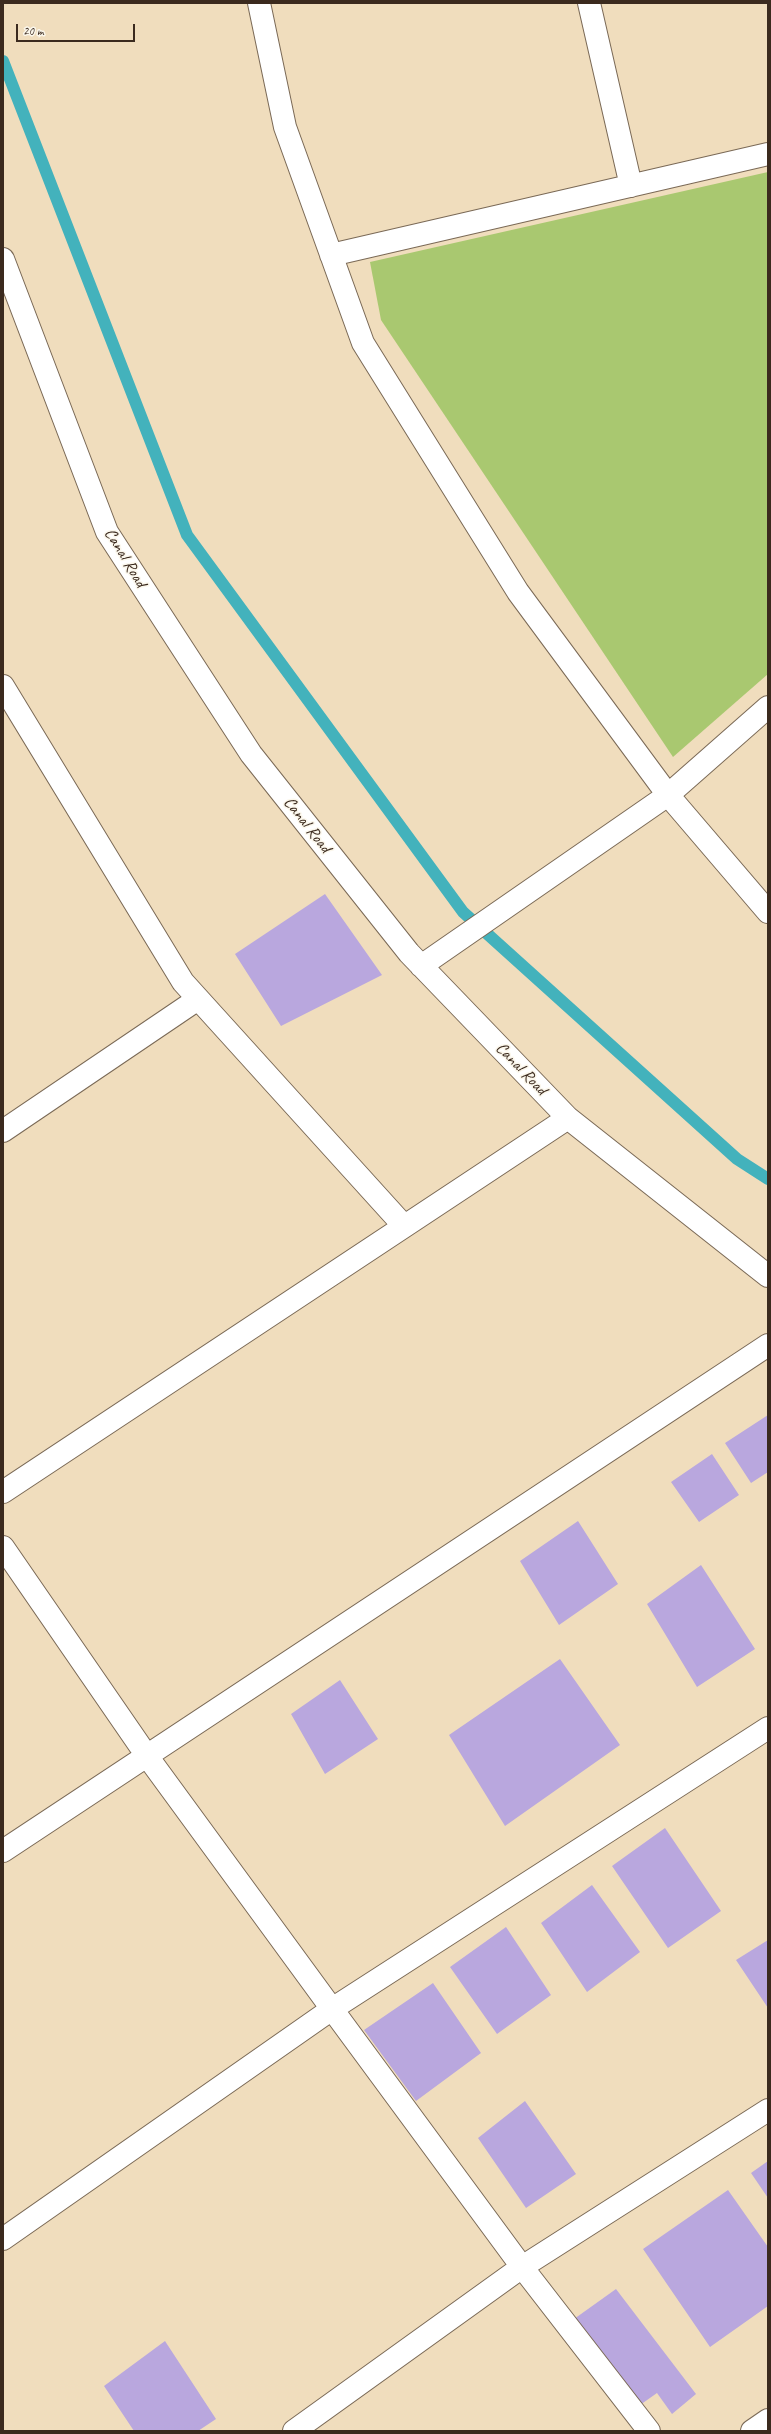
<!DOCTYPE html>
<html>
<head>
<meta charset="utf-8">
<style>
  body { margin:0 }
  #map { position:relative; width:771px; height:2434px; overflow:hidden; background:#f0ddbd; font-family:Caveat,sans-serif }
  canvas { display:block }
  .frame { position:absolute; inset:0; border:4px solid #3b2a1e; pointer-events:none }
  .scale { position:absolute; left:16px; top:24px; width:119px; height:18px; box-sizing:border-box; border:2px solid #3b2a1e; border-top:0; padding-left:5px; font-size:12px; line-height:14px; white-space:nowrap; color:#3b2a1e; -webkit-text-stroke:3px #fbf7ec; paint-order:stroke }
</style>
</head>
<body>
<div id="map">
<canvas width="771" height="2434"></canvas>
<div class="frame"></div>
<div class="scale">20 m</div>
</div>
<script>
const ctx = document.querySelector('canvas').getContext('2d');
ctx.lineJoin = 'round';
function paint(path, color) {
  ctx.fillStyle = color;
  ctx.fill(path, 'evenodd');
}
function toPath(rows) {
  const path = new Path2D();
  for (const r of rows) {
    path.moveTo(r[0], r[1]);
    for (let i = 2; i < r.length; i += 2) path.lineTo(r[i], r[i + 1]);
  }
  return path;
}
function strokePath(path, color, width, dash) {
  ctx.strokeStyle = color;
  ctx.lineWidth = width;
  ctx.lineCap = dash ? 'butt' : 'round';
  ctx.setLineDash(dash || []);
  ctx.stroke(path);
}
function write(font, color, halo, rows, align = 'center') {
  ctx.font = font + ' Caveat,sans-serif';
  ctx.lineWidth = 3;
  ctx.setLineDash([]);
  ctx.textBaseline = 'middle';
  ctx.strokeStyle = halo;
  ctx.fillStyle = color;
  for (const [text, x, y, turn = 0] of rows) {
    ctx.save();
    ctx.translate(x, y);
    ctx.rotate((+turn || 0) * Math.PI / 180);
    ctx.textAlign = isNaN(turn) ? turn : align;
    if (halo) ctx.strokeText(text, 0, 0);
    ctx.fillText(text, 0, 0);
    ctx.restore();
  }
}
const green = toPath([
  [768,172,768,674,673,757,381,320,370,262]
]);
const stream = toPath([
  [3,61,187,535,463,912,737,1159,768,1179]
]);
const building = toPath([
  [325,894,382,975,281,1026,235,954],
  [768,1415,768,1472,751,1483,725,1443],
  [712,1454,739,1495,699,1522,671,1482],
  [578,1521,618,1584,559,1625,520,1561],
  [701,1565,755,1649,697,1687,647,1604],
  [560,1659,620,1745,505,1826,449,1735],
  [340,1680,378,1739,325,1774,291,1714],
  [665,1828,721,1911,668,1948,612,1866],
  [592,1885,640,1952,587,1992,541,1923],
  [506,1927,551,1995,497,2034,450,1967],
  [768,1940,768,2008,736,1960],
  [433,1983,481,2053,416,2101,364,2030],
  [525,2101,576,2174,526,2208,478,2138],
  [768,2161,768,2198,751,2173],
  [728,2190,768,2247,768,2306,710,2347,643,2249],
  [616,2289,696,2394,672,2414,657,2393,640,2405,574,2319],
  [165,2341,216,2419,198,2431,134,2431,104,2386]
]);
const minor = toPath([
  [259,3,285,127,363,343,518,592,668,795,768,912],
  [589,3,631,186],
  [331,255,768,154],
  [3,259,107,532,251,754,409,953,568,1118,768,1276],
  [3,686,183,982,404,1226],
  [421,966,668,795,768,707],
  [3,1131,198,999],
  [3,1492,568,1118],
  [3,1547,147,1756,332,2009,522,2267,649,2431],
  [3,1851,768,1345],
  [3,2239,332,2009,768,1728],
  [294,2431,522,2267,768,2110]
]);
const major = toPath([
  [752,2431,768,2420]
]);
const streetNames = [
  ["Canal Road",125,558,59],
  ["Canal Road",307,825,52],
  ["Canal Road",521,1069,46]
];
paint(green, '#a9c870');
strokePath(stream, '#43b2bc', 12);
paint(building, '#b9a7de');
strokePath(minor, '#7a6956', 24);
strokePath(major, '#7a6956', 24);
strokePath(minor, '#fff', 22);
strokePath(major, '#fff', 22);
write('17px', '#3b2a1e', '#fbf7ec', streetNames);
</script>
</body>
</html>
